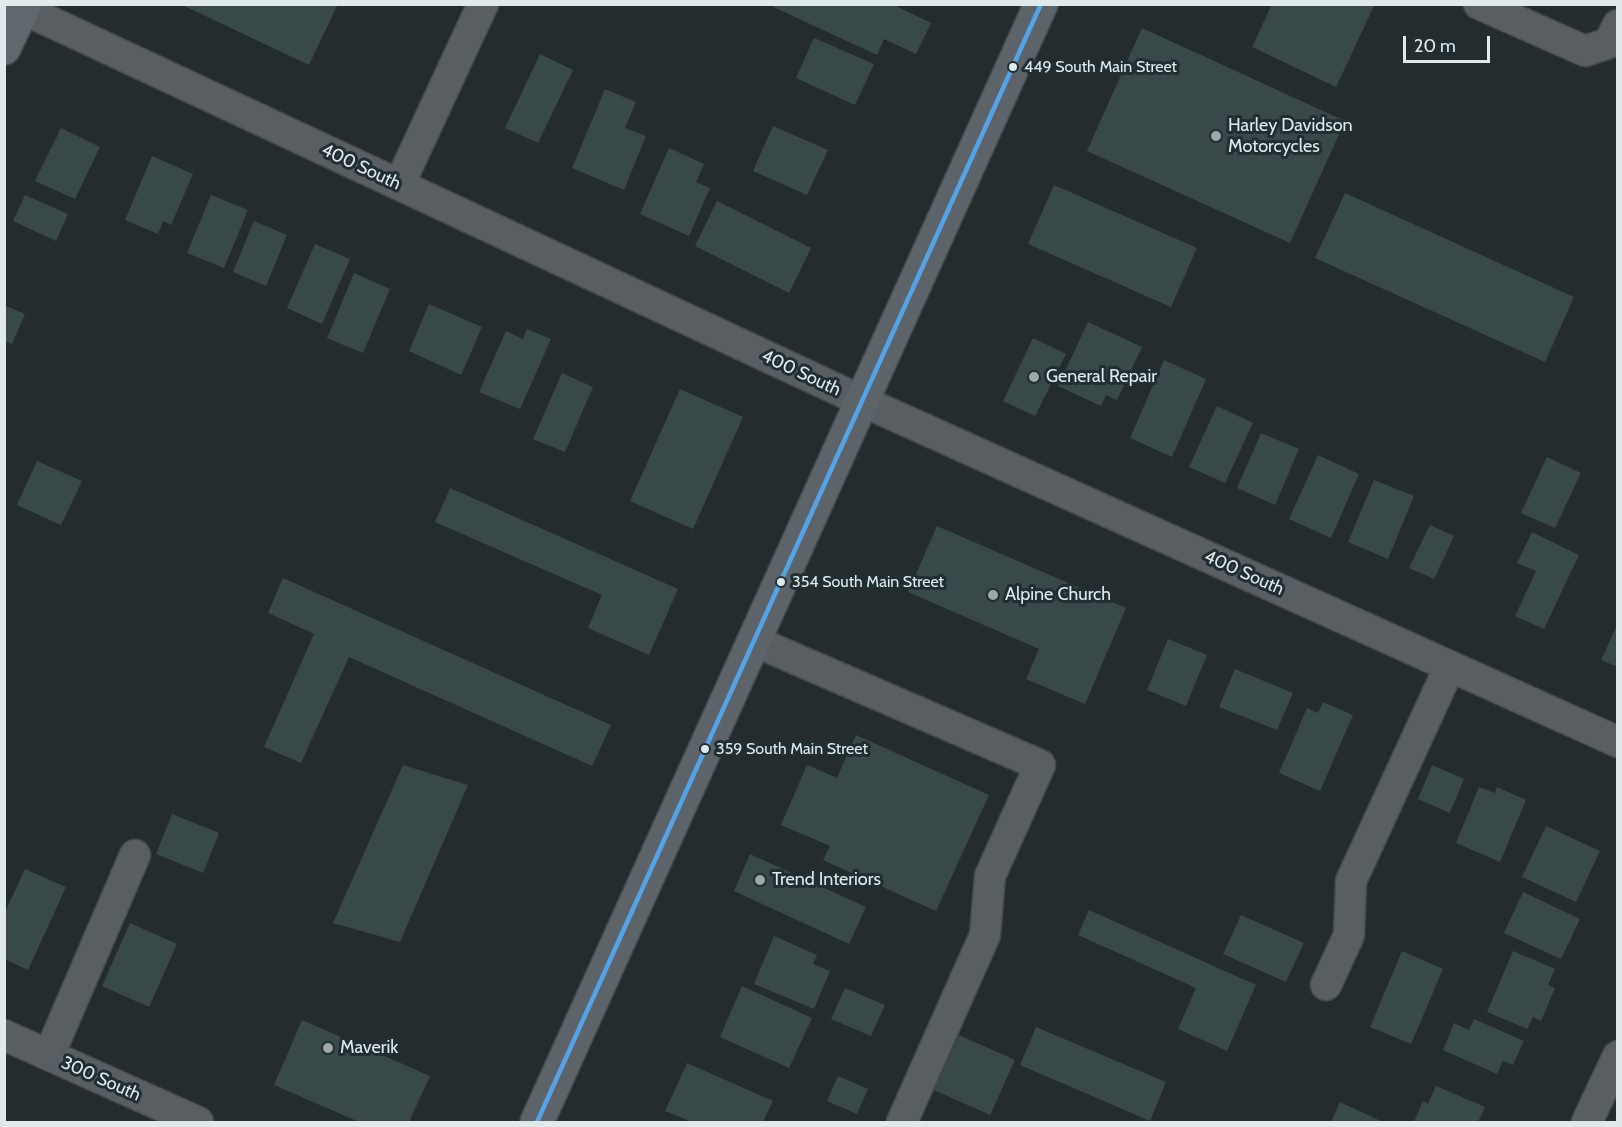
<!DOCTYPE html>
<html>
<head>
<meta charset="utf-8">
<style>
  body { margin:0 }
  #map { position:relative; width:1622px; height:1127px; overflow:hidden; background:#252c2e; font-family:Cabin,sans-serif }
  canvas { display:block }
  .frame { position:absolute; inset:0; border:6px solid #e0e9eb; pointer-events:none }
  .scale { position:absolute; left:1403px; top:36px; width:87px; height:27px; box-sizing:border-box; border:3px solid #e0e9eb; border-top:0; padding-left:8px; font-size:18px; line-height:21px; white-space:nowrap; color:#e0e9eb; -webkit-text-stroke:4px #212e32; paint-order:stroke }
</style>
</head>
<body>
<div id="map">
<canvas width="1622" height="1127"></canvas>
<div class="frame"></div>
<div class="scale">20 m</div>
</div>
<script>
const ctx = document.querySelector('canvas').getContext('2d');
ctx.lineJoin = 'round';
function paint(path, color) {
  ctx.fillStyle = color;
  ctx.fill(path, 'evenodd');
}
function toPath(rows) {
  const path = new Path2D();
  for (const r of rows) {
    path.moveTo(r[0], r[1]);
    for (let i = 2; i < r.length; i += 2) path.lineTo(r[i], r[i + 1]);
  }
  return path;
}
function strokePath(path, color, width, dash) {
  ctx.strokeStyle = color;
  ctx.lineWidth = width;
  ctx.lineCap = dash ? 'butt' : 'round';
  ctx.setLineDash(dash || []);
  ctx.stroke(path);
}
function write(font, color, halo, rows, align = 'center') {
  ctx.font = font + ' Cabin,sans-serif';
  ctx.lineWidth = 6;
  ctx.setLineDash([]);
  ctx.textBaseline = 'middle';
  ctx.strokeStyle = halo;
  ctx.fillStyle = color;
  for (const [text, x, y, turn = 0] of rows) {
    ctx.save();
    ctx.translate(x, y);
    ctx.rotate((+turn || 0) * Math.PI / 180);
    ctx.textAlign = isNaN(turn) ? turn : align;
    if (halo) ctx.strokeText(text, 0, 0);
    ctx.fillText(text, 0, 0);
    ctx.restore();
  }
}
const building = toPath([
  [180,4,338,4,309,65],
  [767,4,892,4,931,23,916,54,884,39,877,55],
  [1272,4,1370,4,1374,6,1336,87,1252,47],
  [1142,28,1345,121,1290,243,1087,151],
  [814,38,874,64,855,105,796,78],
  [540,54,573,70,538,143,505,128],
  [605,89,636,102,625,128,646,136,624,190,572,168],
  [773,126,828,150,807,195,753,171],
  [61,128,100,147,75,199,35,181],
  [669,148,704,164,696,182,710,188,689,236,640,214],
  [152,156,193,174,171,225,163,221,158,234,125,220],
  [1054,185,1197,248,1171,307,1028,244],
  [1345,193,1574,297,1545,362,1315,258],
  [25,195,68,214,56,241,13,221],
  [211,195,248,210,224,268,187,253],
  [717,201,811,248,789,293,695,246],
  [254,221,287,235,266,286,233,272],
  [315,244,350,259,322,324,287,308],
  [354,273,390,289,363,353,327,338],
  [429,304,482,327,461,375,409,351],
  [4,305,25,314,12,344,4,341],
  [1088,322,1142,347,1117,400,1106,395,1101,406,1058,386],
  [527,329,551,339,520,409,479,392,506,331,523,339],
  [1033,338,1066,354,1035,416,1003,401],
  [1164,360,1206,379,1172,457,1130,438],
  [562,373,593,387,565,452,533,439],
  [680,389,743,417,693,529,630,501],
  [1217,406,1253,423,1225,483,1189,467],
  [1261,433,1299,449,1275,505,1237,488],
  [1318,455,1359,474,1331,538,1289,519],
  [1547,457,1581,473,1555,528,1521,513],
  [37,461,82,481,61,525,17,505],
  [1374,480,1414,496,1388,559,1348,542],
  [450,488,678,589,649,655,588,628,602,595,435,522],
  [1430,525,1454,536,1434,579,1409,568],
  [937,526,1126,608,1085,704,1026,679,1039,649,908,592],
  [1532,532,1579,555,1544,629,1515,616,1536,571,1517,563],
  [283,578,611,725,592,766,349,657,301,763,264,747,314,634,268,613],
  [1618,623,1618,667,1601,660],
  [1168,639,1207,655,1186,706,1147,690],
  [1235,669,1293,693,1277,730,1219,707],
  [1323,702,1353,715,1320,791,1279,773,1307,708,1318,713],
  [856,735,989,795,936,911,823,860,830,846,781,825,807,765,837,778],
  [403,765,468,785,400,942,333,923],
  [1432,765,1464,779,1450,813,1418,799],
  [1479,787,1495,793,1497,787,1526,800,1500,862,1456,843],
  [172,814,219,833,203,873,156,854],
  [1546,826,1600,851,1576,902,1522,877],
  [750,854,866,907,849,944,734,891],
  [25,869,66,887,28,970,4,959,4,914],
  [1523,892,1580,919,1561,959,1504,933],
  [1089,910,1256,985,1227,1051,1178,1029,1196,988,1078,935],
  [1241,915,1304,943,1286,982,1223,954],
  [130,923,177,944,149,1007,102,986],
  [774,936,817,955,813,964,830,971,814,1009,754,984],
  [1402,951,1443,969,1411,1044,1370,1027],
  [1513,951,1555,969,1548,985,1555,988,1541,1021,1533,1017,1527,1029,1487,1012],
  [742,986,812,1018,789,1068,720,1037],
  [845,988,885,1005,871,1036,831,1019],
  [1474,1019,1524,1041,1513,1065,1503,1061,1497,1074,1443,1050,1454,1023,1469,1030],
  [302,1020,430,1076,409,1122,359,1122,274,1085],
  [1036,1027,1166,1082,1150,1121,1020,1065],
  [959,1035,1015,1060,990,1115,934,1090],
  [687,1063,773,1101,763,1122,692,1122,665,1111],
  [838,1076,868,1089,857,1114,827,1101],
  [1436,1086,1485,1107,1478,1122,1414,1122,1423,1101,1428,1104],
  [1340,1102,1383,1122,1331,1122]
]);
const minor = toPath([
  [1479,4,1585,51,1609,43,1618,25],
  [23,9,862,401,1618,742],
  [399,185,483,4],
  [754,641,1040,765,990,876,985,935,902,1122],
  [1326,985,1349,935,1351,881,1450,666],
  [4,1035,198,1122],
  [49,1055,135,855],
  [1587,1122,1618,1056]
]);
const major = toPath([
  [4,48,25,4]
]);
const highway = toPath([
  [537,1122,1041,4]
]);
const bus1 = toPath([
  [537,1122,1041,4]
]);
const markers = [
  [1013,67,5,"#e0e9eb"],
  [1216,136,6,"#9fa7a9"],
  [1034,377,6,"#9fa7a9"],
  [781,582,5,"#e0e9eb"],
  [993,595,6,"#9fa7a9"],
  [705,749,5,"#e0e9eb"],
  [760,880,6,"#9fa7a9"],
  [328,1048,6,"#9fa7a9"]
];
const busNames = [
  ["449 South Main Street",1024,67],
  ["354 South Main Street",792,582],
  ["359 South Main Street",716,749]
];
const poiNames = [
  ["Harley Davidson",1228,126],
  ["Motorcycles",1228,147],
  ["General Repair",1046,377],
  ["Alpine Church",1005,595],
  ["Trend Interiors",772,880],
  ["Maverik",340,1048]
];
const streetNames = [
  ["400 South",361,167,25],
  ["400 South",801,373,25],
  ["400 South",1244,573,24],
  ["300 South",101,1079,24]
];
paint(building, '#394848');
strokePath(minor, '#44494b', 33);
strokePath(major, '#44494b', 36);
strokePath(highway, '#44494b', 36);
strokePath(minor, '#595e63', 30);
strokePath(major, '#60686e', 33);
strokePath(highway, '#5c646a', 33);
strokePath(bus1, '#53a3e8', 4.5);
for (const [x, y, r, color] of markers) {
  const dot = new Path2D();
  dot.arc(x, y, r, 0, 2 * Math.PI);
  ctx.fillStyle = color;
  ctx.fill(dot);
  strokePath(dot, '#212e32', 2);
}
write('16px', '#e0e9eb', '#212e32', busNames, 'left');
write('18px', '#e0e9eb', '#212e32', poiNames, 'left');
write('18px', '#e0e9eb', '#212e32', streetNames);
</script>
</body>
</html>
